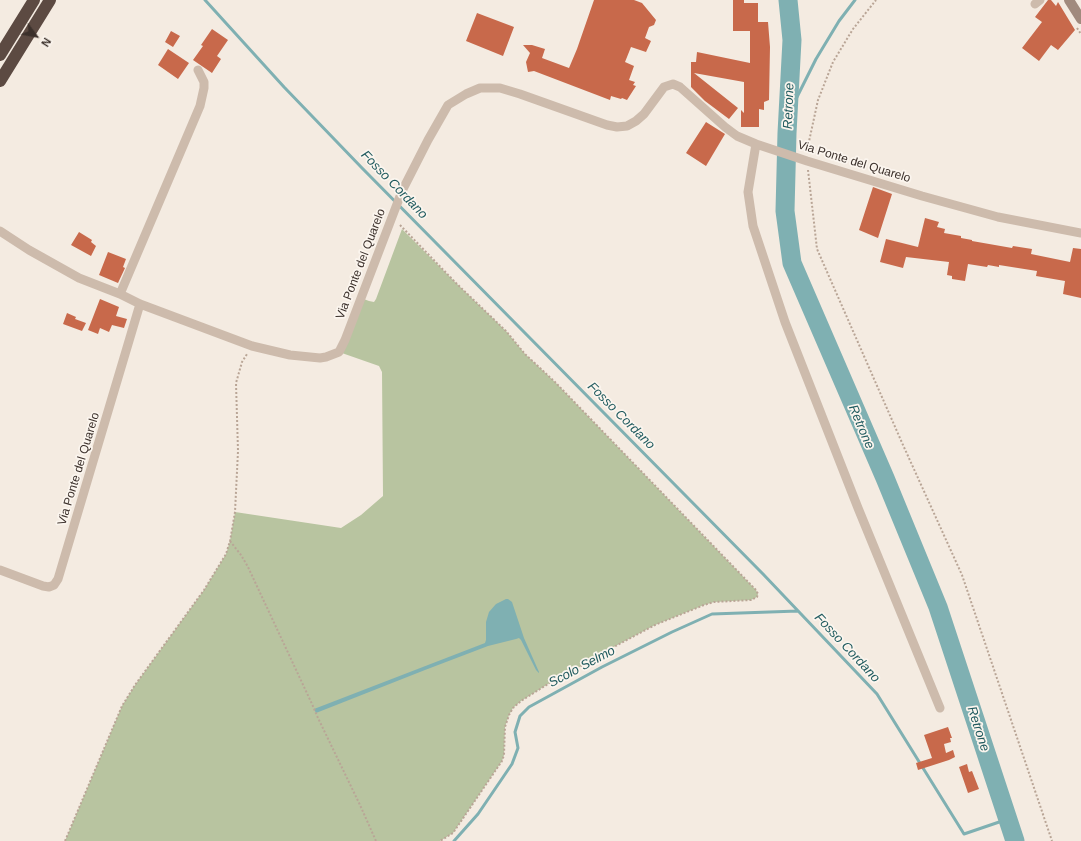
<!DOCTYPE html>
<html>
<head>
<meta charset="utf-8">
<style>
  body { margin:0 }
  #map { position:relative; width:1081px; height:841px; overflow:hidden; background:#f4ebe1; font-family:Arial,sans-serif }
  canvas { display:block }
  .north { position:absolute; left:16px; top:16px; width:40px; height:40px; -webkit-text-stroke:3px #fbf5ee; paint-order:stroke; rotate:122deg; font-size:11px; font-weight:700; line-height:16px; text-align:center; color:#3b302b }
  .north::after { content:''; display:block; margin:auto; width:14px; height:18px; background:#3b302b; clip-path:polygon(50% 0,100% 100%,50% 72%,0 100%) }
</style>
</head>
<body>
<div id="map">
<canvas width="1081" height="841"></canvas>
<div class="north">N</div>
</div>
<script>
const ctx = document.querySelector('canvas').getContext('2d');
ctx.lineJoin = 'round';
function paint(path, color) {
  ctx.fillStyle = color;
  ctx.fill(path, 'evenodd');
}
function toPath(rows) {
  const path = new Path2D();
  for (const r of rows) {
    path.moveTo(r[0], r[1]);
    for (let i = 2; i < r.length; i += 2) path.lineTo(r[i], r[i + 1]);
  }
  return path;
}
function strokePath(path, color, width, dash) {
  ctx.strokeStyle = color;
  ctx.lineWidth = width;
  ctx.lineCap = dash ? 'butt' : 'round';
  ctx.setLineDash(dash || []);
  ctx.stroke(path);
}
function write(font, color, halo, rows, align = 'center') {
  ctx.font = font + ' Arial,sans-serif';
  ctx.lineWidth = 3.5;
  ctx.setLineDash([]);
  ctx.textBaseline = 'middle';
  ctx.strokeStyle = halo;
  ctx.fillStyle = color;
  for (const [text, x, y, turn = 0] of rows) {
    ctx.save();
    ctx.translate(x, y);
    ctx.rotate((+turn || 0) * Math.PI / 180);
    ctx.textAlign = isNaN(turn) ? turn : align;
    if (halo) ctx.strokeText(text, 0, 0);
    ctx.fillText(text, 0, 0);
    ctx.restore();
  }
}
const green = toPath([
  [402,229,456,283,506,331,525,354,555,382,756,590,758,594,757,597,751,600,714,602,704,605,655,625,608,650,563,677,548,684,521,701,513,708,509,715,505,727,504,755,502,761,453,833,440,841,65,841,122,706,135,685,204,590,226,554,230,541,235,512,341,528,361,515,383,496,382,372,379,366,339,352,361,298,369,301,374,302,376,299]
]);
const water = toPath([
  [506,599,508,599,512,602,524,638,539,672,539,673,536,670,521,640,519,638,516,639,488,646,425,670,316,713,314,709,485,643,486,640,486,622,489,612,496,604]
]);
const stream = toPath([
  [205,0,284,87,362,168,763,574,877,694,964,834,1008,819],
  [788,115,816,59,839,21,855,0],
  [454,841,478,814,512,764,518,748,515,732,520,716,529,707,602,667,672,632,712,614,798,611]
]);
const river = toPath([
  [788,0,792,40,787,133,785,211,792,263,885,478,938,607,1015,841]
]);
const building = toPath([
  [594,0,634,0,642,3,656,20,654,25,649,27,645,38,651,41,646,52,631,47,625,62,634,66,629,80,635,82,633,85,636,86,627,100,622,98,621,99,611,96,610,100,534,71,528,72,526,62,530,53,523,45,532,45,545,49,542,58,569,68,577,49],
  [733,0,744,0,744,3,758,3,758,22,768,22,770,47,769,100,764,102,764,110,759,109,759,127,741,127,741,110,744,113,744,82,694,73,738,108,729,119,705,101,691,87,691,62,696,62,697,52,750,63,750,31,733,31],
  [1048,0,1051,0,1056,6,1058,2,1075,30,1058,50,1051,45,1039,61,1022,48,1042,22,1035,17],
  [477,13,514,27,503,56,466,41],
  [212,29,228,40,217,56,221,59,212,73,193,60,203,46,201,45],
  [171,31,180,36,173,47,165,42],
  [168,49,189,63,178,79,158,65],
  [706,122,725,134,706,166,686,153],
  [873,187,892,194,878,238,859,230],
  [925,218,939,222,937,227,945,229,944,233,961,236,961,238,972,240,972,241,1012,248,1013,246,1032,249,1031,254,1070,262,1073,248,1081,249,1081,298,1063,294,1065,281,1036,276,1037,271,999,265,999,267,988,265,987,267,968,264,965,281,952,279,952,276,947,275,949,262,906,257,903,268,880,262,886,239,918,247],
  [79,232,92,240,91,242,96,246,91,256,71,245],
  [108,252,126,259,123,267,125,268,118,283,99,275],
  [100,299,119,307,116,316,127,319,124,328,112,325,109,332,100,328,98,334,88,330],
  [67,313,76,317,75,319,86,323,82,331,63,324],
  [948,727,952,738,950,738,951,742,944,744,946,753,953,750,955,757,949,760,918,770,916,763,932,758,924,735],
  [967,764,969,772,972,771,979,789,968,793,959,767]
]);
const path = toPath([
  [1077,28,1081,34],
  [807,152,808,146,818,100,833,62,853,29,876,0],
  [808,170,817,249,903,445,962,575,1052,841],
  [400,225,456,283,506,331,525,354,555,382,756,590,758,594,757,597,751,600,714,602,704,605,655,625,608,650,563,677,548,684,521,701,513,708,509,715,505,727,504,755,502,761,453,833,440,841],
  [230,541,241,555,248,567,312,704,318,718,360,805,376,841],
  [65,841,122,706,135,685,204,590,226,554,230,541,235,512,238,451,236,383,242,362,247,354]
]);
const street = toPath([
  [1035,4,1040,0],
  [756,144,748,192,753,226,785,322,858,508,940,708],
  [0,231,29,250,79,278,120,294,140,304,252,346,290,355,320,358,326,357,339,352,345,340,402,191,428,140,448,105,466,94,480,88,500,88,520,94,607,125,617,127,627,126,636,121,644,114,664,87,673,84,680,87,725,127,737,136,756,144,807,161,922,196,998,217,1081,233],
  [120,294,200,106,204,88,204,82,198,70],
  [0,570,43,586,49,587,54,585,58,579,140,304]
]);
const secondary = toPath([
  [1069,0,1081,19]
]);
const highway = toPath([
  [0,55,34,0],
  [0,81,50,0]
]);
const streetNames = [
  ["Via Ponte del Quarelo",854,162,17],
  ["Via Ponte del Quarelo",361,264,-69],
  ["Via Ponte del Quarelo",79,469,-73]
];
const waterNames = [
  ["Retrone",789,106,-88],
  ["Fosso Cordano",394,185,46],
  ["Fosso Cordano",621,416,45],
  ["Retrone",861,427,67],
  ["Fosso Cordano",847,648,47],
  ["Scolo Selmo",582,667,-28],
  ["Retrone",978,729,72]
];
paint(green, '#b8c4a0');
paint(water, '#7fb0b2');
strokePath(stream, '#7fb0b2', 3);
strokePath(river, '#7fb0b2', 19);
paint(building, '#c8694b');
strokePath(path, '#b9a596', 2, [2, 2]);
strokePath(street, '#cdbbac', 9);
strokePath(secondary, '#a18a7d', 10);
strokePath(highway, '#5c4a42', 12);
write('12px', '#3b302b', '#fbf5ee', streetNames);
write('italic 13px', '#1f5a5e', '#fbf5ee', waterNames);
</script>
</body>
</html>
